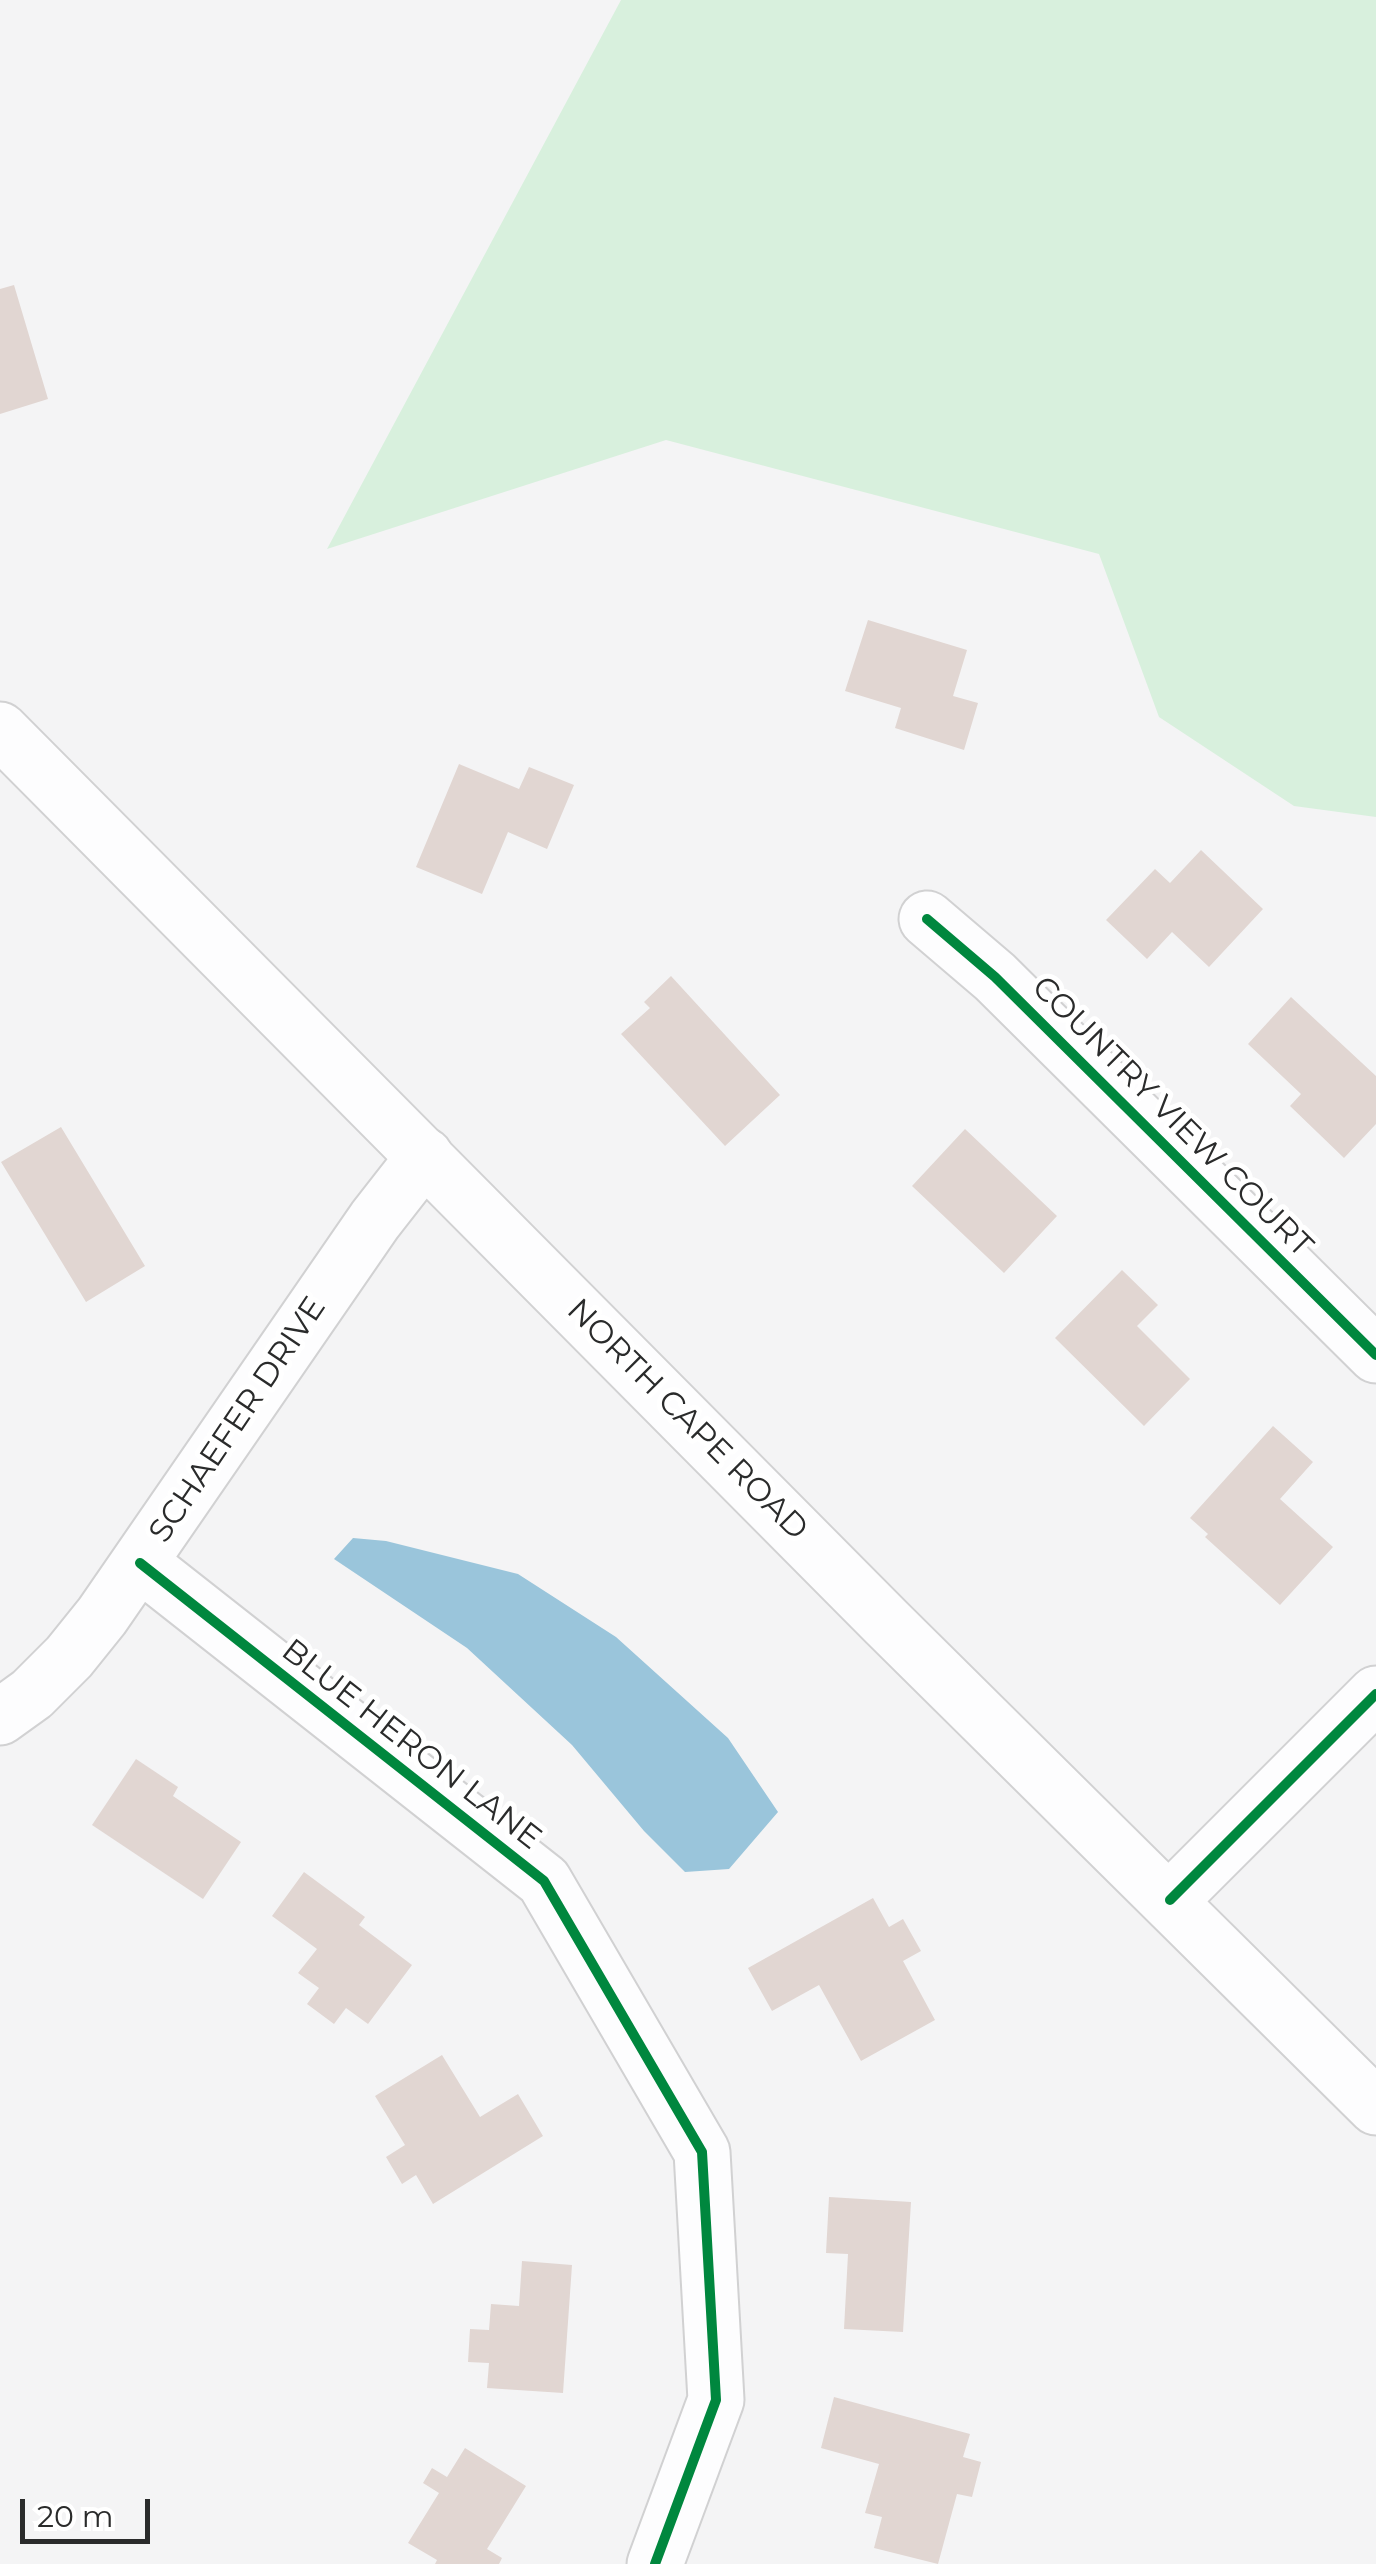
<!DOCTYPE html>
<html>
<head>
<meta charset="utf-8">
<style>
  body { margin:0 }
  #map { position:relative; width:1376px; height:2564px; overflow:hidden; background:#f4f4f5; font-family:Montserrat,sans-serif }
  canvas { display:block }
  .scale { position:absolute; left:20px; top:2499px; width:130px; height:45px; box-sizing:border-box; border:5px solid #2a2b2b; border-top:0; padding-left:12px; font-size:30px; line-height:35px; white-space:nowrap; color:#2a2b2b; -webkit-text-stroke:8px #fff; paint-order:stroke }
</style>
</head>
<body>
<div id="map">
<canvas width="1376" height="2564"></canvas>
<div class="scale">20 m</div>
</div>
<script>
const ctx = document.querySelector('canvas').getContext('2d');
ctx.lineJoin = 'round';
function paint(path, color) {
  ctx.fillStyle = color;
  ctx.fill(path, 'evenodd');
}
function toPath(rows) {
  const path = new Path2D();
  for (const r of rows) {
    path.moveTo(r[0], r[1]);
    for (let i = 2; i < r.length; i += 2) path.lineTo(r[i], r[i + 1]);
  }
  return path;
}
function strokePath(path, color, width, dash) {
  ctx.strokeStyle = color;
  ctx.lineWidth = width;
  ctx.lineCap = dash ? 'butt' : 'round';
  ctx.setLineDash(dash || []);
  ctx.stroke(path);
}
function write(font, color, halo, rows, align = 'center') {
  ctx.font = font + ' Montserrat,sans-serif';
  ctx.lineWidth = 10;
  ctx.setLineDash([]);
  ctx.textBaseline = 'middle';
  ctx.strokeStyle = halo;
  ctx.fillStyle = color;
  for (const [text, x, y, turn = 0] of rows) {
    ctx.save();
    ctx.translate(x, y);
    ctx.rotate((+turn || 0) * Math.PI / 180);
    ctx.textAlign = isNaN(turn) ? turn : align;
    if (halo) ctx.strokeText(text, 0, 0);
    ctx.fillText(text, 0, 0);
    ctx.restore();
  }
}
const green = toPath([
  [621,0,1376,0,1376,817,1294,806,1159,717,1099,554,666,440,327,549]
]);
const water = toPath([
  [353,1538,386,1541,518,1574,616,1637,728,1738,778,1812,729,1869,685,1872,644,1831,572,1745,467,1648,334,1559]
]);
const building = toPath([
  [14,285,48,399,0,414,0,289],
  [868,620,967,650,953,696,978,703,964,750,895,728,901,708,845,691],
  [459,764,519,789,529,767,574,785,547,849,508,832,482,894,416,867],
  [1201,850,1263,909,1209,967,1172,932,1147,959,1106,920,1155,869,1170,883],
  [671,976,780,1095,725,1146,621,1034,650,1008,644,1002],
  [1291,997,1376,1076,1376,1124,1344,1158,1290,1106,1301,1094,1248,1044],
  [61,1127,145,1266,86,1302,1,1162],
  [965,1129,1057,1216,1004,1273,912,1186],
  [1122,1270,1158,1305,1137,1326,1190,1379,1144,1426,1055,1338],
  [1273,1426,1313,1462,1280,1499,1333,1547,1280,1605,1205,1537,1208,1534,1190,1518],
  [136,1759,178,1787,173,1796,241,1842,203,1899,92,1825],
  [304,1872,365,1917,359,1925,412,1965,368,2024,346,2008,334,2024,307,2004,319,1988,298,1973,317,1949,272,1916],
  [873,1898,889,1927,903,1919,921,1951,903,1961,935,2020,861,2061,819,1985,772,2011,748,1968],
  [442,2055,480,2117,518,2094,543,2136,433,2204,416,2175,402,2184,386,2157,405,2145,375,2096],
  [829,2197,911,2202,903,2332,844,2329,848,2254,826,2253],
  [522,2261,572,2265,563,2393,487,2388,489,2363,468,2362,470,2329,489,2330,491,2304,519,2306],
  [834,2397,970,2434,963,2457,981,2462,972,2497,957,2494,938,2564,874,2548,882,2517,865,2513,879,2464,821,2448],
  [465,2448,526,2486,487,2549,502,2558,499,2564,435,2564,437,2560,408,2543,439,2493,423,2483,432,2468,447,2477]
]);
const minor = toPath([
  [927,919,995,977,1376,1355],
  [140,1563,544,1881,702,2152,716,2400,655,2564],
  [0,1717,32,1694,69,1657,102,1616,375,1220,425,1156],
  [1170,1900,1376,1694]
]);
const major = toPath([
  [0,730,887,1623,1376,2107]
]);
const cycleway = toPath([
  [927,919,995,977,1376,1355],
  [140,1563,544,1881,702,2152,716,2400,655,2564],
  [1170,1900,1376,1694]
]);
const streetNames = [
  ["COUNTRY VIEW COURT",1172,1117,45],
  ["SCHAEFER DRIVE",238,1420,-56],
  ["NORTH CAPE ROAD",687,1420,45],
  ["BLUE HERON LANE",411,1745,38]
];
paint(green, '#d8f0dd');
paint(water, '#9ac5db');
paint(building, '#e1d6d2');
strokePath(minor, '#d1d1d2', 59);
strokePath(major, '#d1d1d2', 59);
strokePath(minor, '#fdfdfe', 55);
strokePath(major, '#fdfdfe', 55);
strokePath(cycleway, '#00873e', 10);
write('32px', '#2a2b2b', '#fff', streetNames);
</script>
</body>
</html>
